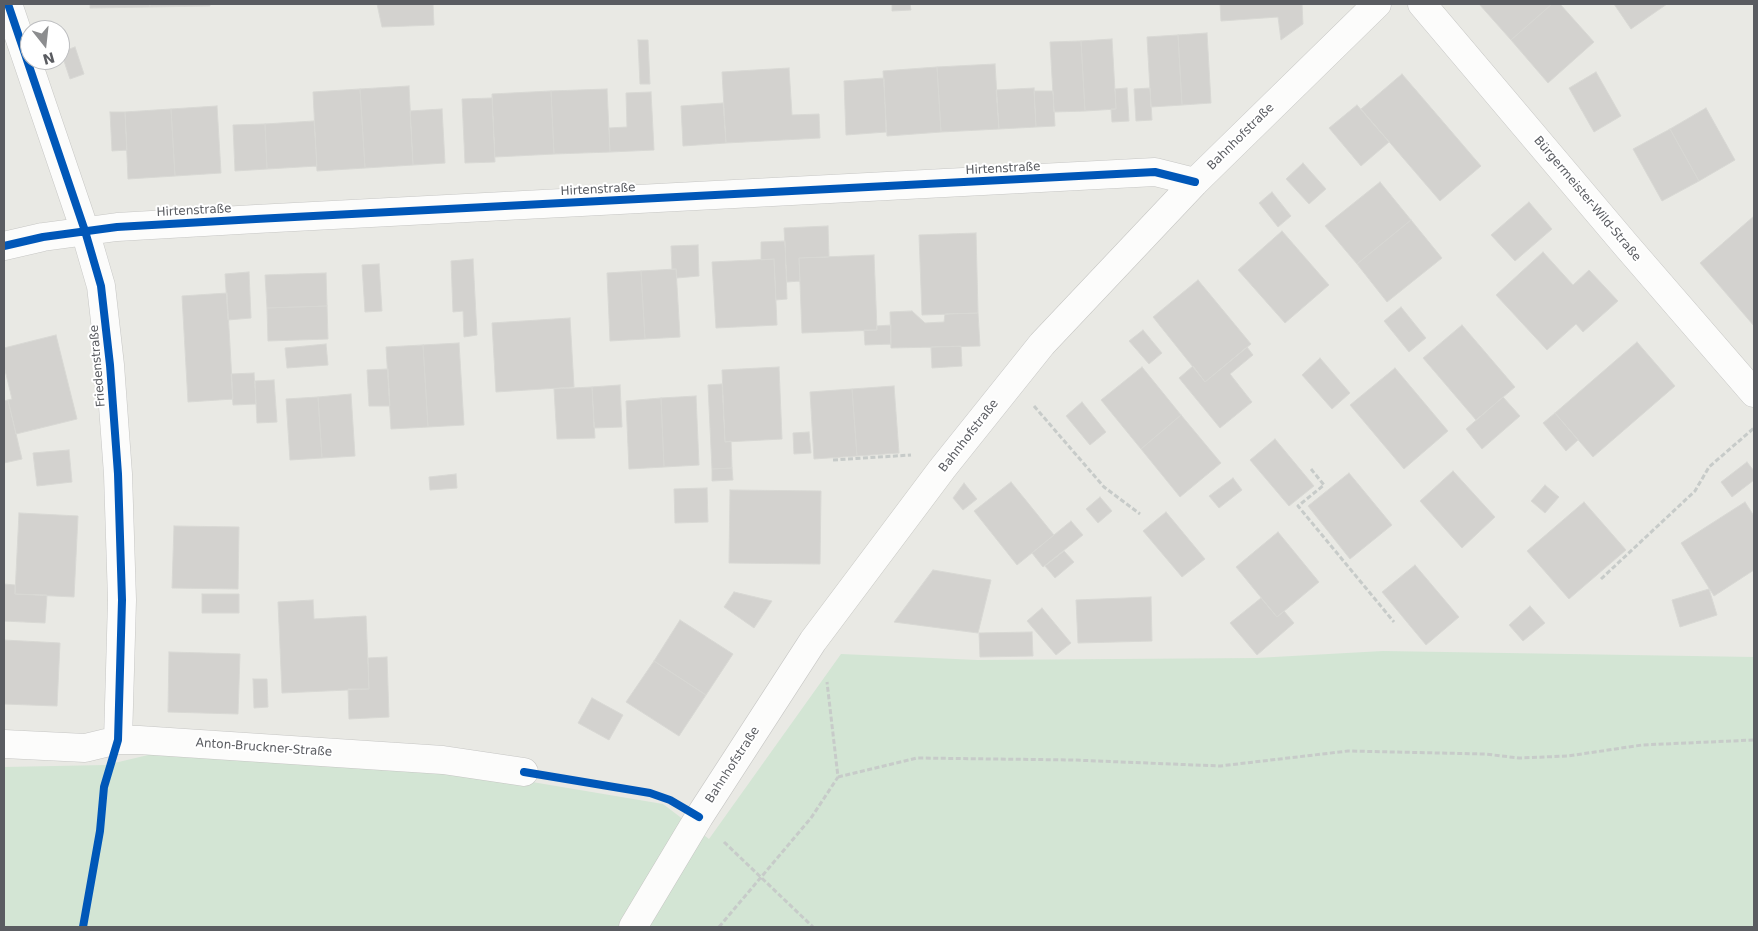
<!DOCTYPE html>
<html>
<head>
<meta charset="utf-8">
<style>
  body { margin:0 }
  #map { position:relative; width:1758px; height:931px; overflow:hidden; background:#e9e9e4; font-family:"DejaVu Sans",sans-serif }
  canvas { display:block }
  .frame { position:absolute; inset:0; border:5px solid #5a5c61; pointer-events:none }
  .north { position:absolute; left:20px; top:20px; width:50px; height:50px; box-sizing:border-box; background:#fff; border:1px solid #bdbec0; border-radius:50%; rotate:164deg; font-size:14px; font-weight:700; line-height:20px; text-align:center; color:#5a5c61 }
  .north::after { content:''; display:block; margin:auto; width:18px; height:22px; background:#8c8d8f; clip-path:polygon(50% 0,100% 100%,50% 72%,0 100%) }
</style>
</head>
<body>
<div id="map">
<canvas width="1758" height="931"></canvas>
<div class="frame"></div>
<div class="north">N</div>
</div>
<script>
const ctx = document.querySelector('canvas').getContext('2d');
ctx.lineJoin = 'round';
function paint(path, color) {
  ctx.fillStyle = color;
  ctx.fill(path, 'evenodd');
}
function toPath(rows) {
  const path = new Path2D();
  for (const r of rows) {
    path.moveTo(r[0], r[1]);
    for (let i = 2; i < r.length; i += 2) path.lineTo(r[i], r[i + 1]);
  }
  return path;
}
function strokePath(path, color, width, dash) {
  ctx.strokeStyle = color;
  ctx.lineWidth = width;
  ctx.lineCap = dash ? 'butt' : 'round';
  ctx.setLineDash(dash || []);
  ctx.stroke(path);
}
function write(font, color, halo, rows, align = 'center') {
  ctx.font = font + ' "DejaVu Sans",sans-serif';
  ctx.lineWidth = 4;
  ctx.setLineDash([]);
  ctx.textBaseline = 'middle';
  ctx.strokeStyle = halo;
  ctx.fillStyle = color;
  for (const [text, x, y, turn = 0] of rows) {
    ctx.save();
    ctx.translate(x, y);
    ctx.rotate((+turn || 0) * Math.PI / 180);
    ctx.textAlign = isNaN(turn) ? turn : align;
    if (halo) ctx.strokeText(text, 0, 0);
    ctx.fillText(text, 0, 0);
    ctx.restore();
  }
}
const green = toPath([
  [1383,651,1754,657,1754,927,4,927,4,767,106,765,165,751,443,767,663,804,709,839,841,654,978,660,1256,658]
]);
const building = toPath([
  [90,4,150,4,150,7,90,8,90,4],
  [150,4,210,4,210,6,150,7,150,4],
  [377,4,433,4,434,25,382,27,377,4],
  [892,4,910,4,911,10,892,11,892,4],
  [1220,4,1302,4,1303,24,1281,40,1278,17,1221,21,1220,4],
  [1479,4,1552,4,1511,40,1479,4],
  [1552,4,1560,4,1594,42,1548,83,1511,40,1552,4],
  [1614,4,1667,4,1631,29,1614,4],
  [1207,33,1211,103,1182,105,1178,35,1207,33],
  [1178,35,1182,105,1151,107,1147,37,1178,35],
  [1112,39,1116,109,1085,111,1081,41,1112,39],
  [638,40,648,40,650,84,640,84,638,40],
  [1081,41,1085,111,1054,112,1050,42,1081,41],
  [75,47,84,74,70,79,61,52,75,47],
  [995,64,999,129,941,132,937,67,995,64],
  [937,67,941,132,887,136,883,71,937,67],
  [789,68,792,115,819,114,820,138,726,143,722,72,789,68],
  [1596,72,1621,116,1594,132,1569,88,1596,72],
  [1402,74,1481,166,1440,201,1361,109,1402,74],
  [884,78,886,132,846,135,844,81,884,78],
  [409,86,413,165,365,168,360,89,409,86],
  [1034,88,1036,127,999,129,996,90,1034,88],
  [1127,88,1129,121,1112,122,1111,109,1116,109,1115,89,1127,88],
  [1150,88,1152,120,1136,121,1134,89,1150,88],
  [360,89,365,168,317,171,313,92,360,89],
  [607,89,610,152,554,154,551,91,607,89],
  [551,91,554,154,495,157,492,94,551,91],
  [1034,91,1053,91,1055,126,1036,127,1034,91],
  [651,92,654,150,610,152,609,128,627,127,626,93,651,92],
  [492,98,495,162,465,163,462,99,492,98],
  [723,103,726,143,683,146,681,106,723,103],
  [1357,105,1389,142,1361,166,1329,128,1357,105],
  [217,106,221,173,175,176,171,109,217,106],
  [1706,108,1735,160,1699,181,1670,129,1706,108],
  [171,109,175,176,128,179,125,112,171,109],
  [442,109,445,163,413,165,410,111,442,109],
  [110,112,125,112,127,150,112,151,110,112],
  [314,121,317,166,267,169,265,124,314,121],
  [265,124,267,169,235,171,233,125,265,124],
  [1670,129,1699,181,1662,201,1633,149,1670,129],
  [1303,163,1326,189,1309,204,1286,179,1303,163],
  [1380,182,1411,220,1357,264,1325,226,1380,182],
  [1272,192,1291,216,1278,227,1259,203,1272,192],
  [1529,202,1552,229,1515,261,1491,235,1529,202],
  [1754,216,1754,326,1700,263,1754,216],
  [1411,220,1442,258,1387,302,1357,264,1411,220],
  [828,226,829,257,799,258,800,281,787,282,784,228,828,226],
  [1282,231,1329,285,1285,323,1238,270,1282,231],
  [976,233,978,313,922,315,919,235,976,233],
  [785,241,787,299,776,300,774,259,761,260,761,242,785,241],
  [698,245,699,276,677,278,676,269,672,269,671,246,698,245],
  [1543,252,1573,285,1589,270,1618,301,1583,332,1576,324,1547,350,1496,295,1543,252],
  [874,255,877,330,802,333,799,258,874,255],
  [473,259,477,335,464,337,463,311,453,312,451,261,473,259],
  [774,259,777,325,716,328,712,262,774,259],
  [379,264,382,311,365,312,362,265,379,264],
  [676,269,680,337,645,339,641,271,676,269],
  [641,271,645,339,610,341,607,273,641,271],
  [249,272,251,318,228,320,225,274,249,272],
  [326,273,327,306,267,308,265,275,326,273],
  [1198,280,1251,344,1205,382,1153,317,1198,280],
  [227,293,233,399,188,402,182,296,227,293],
  [327,306,328,339,268,341,267,308,327,306],
  [1401,307,1426,338,1409,352,1384,321,1401,307],
  [912,311,925,323,944,322,945,314,978,313,980,346,891,348,890,312,912,311],
  [570,318,574,387,496,392,492,323,570,318],
  [891,325,891,344,865,345,864,330,877,330,877,326,891,325],
  [1462,325,1515,387,1476,420,1423,358,1462,325],
  [1143,330,1162,353,1149,364,1129,341,1143,330],
  [56,335,77,419,16,434,8,400,12,399,4,366,4,348,56,335],
  [1637,342,1675,386,1593,457,1555,413,1637,342],
  [459,343,464,425,428,427,423,345,459,343],
  [326,344,328,365,287,368,285,348,326,344],
  [423,345,428,427,391,429,386,347,423,345],
  [961,346,962,366,932,368,931,347,961,346],
  [1247,347,1253,355,1230,374,1252,402,1220,428,1179,378,1193,366,1205,382,1247,347],
  [1320,358,1350,393,1332,409,1302,375,1320,358],
  [779,367,782,439,725,442,722,370,779,367],
  [1142,367,1181,415,1141,449,1101,400,1142,367],
  [1395,368,1448,431,1404,469,1350,405,1395,368],
  [388,369,390,406,369,406,367,370,388,369],
  [254,373,256,404,233,405,231,374,254,373],
  [274,380,277,422,257,423,255,381,274,380],
  [722,384,725,442,731,441,732,468,712,469,708,385,722,384],
  [620,385,622,427,594,428,592,387,620,385],
  [894,386,899,453,857,456,852,389,894,386],
  [592,387,595,438,557,439,554,389,592,387],
  [852,389,857,456,814,459,810,392,852,389],
  [351,394,355,456,322,458,318,397,351,394],
  [696,396,699,465,664,467,661,398,696,396],
  [318,397,322,458,290,460,286,399,318,397],
  [1503,397,1520,416,1482,449,1466,429,1503,397],
  [661,398,664,467,629,469,626,401,661,398],
  [8,400,22,459,4,463,4,401,8,400],
  [1082,402,1106,432,1090,445,1066,416,1082,402],
  [1555,413,1578,440,1566,451,1543,423,1555,413],
  [1181,415,1221,463,1180,497,1141,449,1181,415],
  [809,432,811,453,794,454,793,433,809,432],
  [1275,439,1314,486,1289,506,1250,460,1275,439],
  [69,450,72,482,37,486,33,453,69,450],
  [1747,462,1754,471,1754,480,1732,497,1721,482,1747,462],
  [732,468,733,480,712,481,712,469,732,468],
  [1453,471,1495,517,1462,548,1420,501,1453,471],
  [1349,473,1392,525,1350,559,1308,506,1349,473],
  [456,474,457,488,430,490,429,477,456,474],
  [1233,478,1242,490,1219,508,1209,496,1233,478],
  [1011,482,1054,535,1017,565,974,511,1011,482],
  [964,483,977,499,963,510,953,498,964,483],
  [1545,485,1559,497,1545,513,1531,501,1545,485],
  [707,488,708,522,675,523,674,489,707,488],
  [730,490,821,491,820,564,729,563,730,490],
  [1100,497,1112,511,1098,523,1086,509,1100,497],
  [1584,502,1626,550,1569,599,1527,551,1584,502],
  [1745,502,1754,516,1754,570,1714,596,1681,543,1745,502],
  [1166,512,1205,559,1182,577,1143,531,1166,512],
  [19,513,78,516,74,597,15,594,19,513],
  [1071,521,1083,535,1043,567,1032,553,1071,521],
  [174,526,239,527,238,589,172,588,174,526],
  [1278,532,1319,582,1277,617,1236,567,1278,532],
  [1064,551,1074,562,1055,578,1045,566,1064,551],
  [1415,565,1459,617,1426,645,1382,592,1415,565],
  [933,570,991,580,978,633,894,622,933,570],
  [4,584,15,585,15,594,47,595,45,623,4,621,4,584],
  [1709,589,1717,615,1680,627,1672,600,1709,589],
  [734,592,772,601,754,628,724,607,734,592],
  [202,594,239,594,239,613,202,613,202,594],
  [1151,597,1152,641,1078,643,1076,600,1151,597],
  [1261,598,1277,617,1284,611,1294,623,1257,655,1230,623,1261,598],
  [313,600,314,619,366,616,369,689,282,693,278,602,313,600],
  [1530,606,1545,623,1523,641,1509,625,1530,606],
  [1042,608,1071,643,1056,655,1027,621,1042,608],
  [680,620,733,654,706,695,654,661,680,620],
  [1032,632,1033,656,980,657,979,633,1032,632],
  [4,640,60,643,57,706,4,704,4,640],
  [169,652,240,654,238,714,168,712,169,652],
  [387,657,389,717,349,719,348,689,369,689,368,658,387,657],
  [654,661,706,695,679,736,626,702,654,661],
  [253,679,267,679,268,707,254,708,253,679],
  [592,698,623,715,609,740,578,723,592,698]
]);
const path = toPath([
  [1034,406,1104,487,1140,514],
  [833,460,911,455],
  [1311,469,1324,485,1298,506,1394,622],
  [1601,579,1695,491,1709,467,1754,428],
  [838,777,917,758,1073,760,1220,766,1348,751,1485,754,1519,758,1568,756,1642,745,1754,740],
  [724,842,813,927],
  [719,927,811,818,838,777,827,682]
]);
const minor = toPath([
  [8,4,85,231,101,286,110,365,118,474,122,600,118,740],
  [1422,4,1625,244,1754,393],
  [4,246,43,237,117,227,256,219,1155,172,1195,182],
  [4,744,85,748,118,740,139,740,443,760,524,772],
  [633,927,699,817,813,641,942,469,1042,344,1195,182,1377,4]
]);
const cycleway = toPath([
  [8,4,85,231,101,286,110,365,118,474,122,600,118,740,104,787,100,831,83,927],
  [4,246,43,237,117,227,256,219,1155,172,1195,182],
  [524,772,650,793,670,800,699,817]
]);
const streetNames = [
  ["Bahnhofstraße",1241,137,-45],
  ["Hirtenstraße",1003,169,-3],
  ["Hirtenstraße",598,190,-3],
  ["Bürgermeister-Wild-Straße",1587,199,50],
  ["Hirtenstraße",194,211,-3],
  ["Friedenstraße",98,366,-95],
  ["Bahnhofstraße",969,436,-52],
  ["Anton-Bruckner-Straße",264,748,4],
  ["Bahnhofstraße",733,765,-57]
];
paint(green, '#d3e5d4');
paint(building, '#d3d2cf');
strokePath(building, '#d8d8d4', 1);
strokePath(minor, '#c6c6c4', 29);
strokePath(path, '#c7cbc9', 3, [5, 2.5]);
strokePath(minor, '#fcfcfb', 28);
strokePath(cycleway, '#0057b8', 8);
write('12px', '#5a5c61', '#fff', streetNames);
</script>
</body>
</html>
